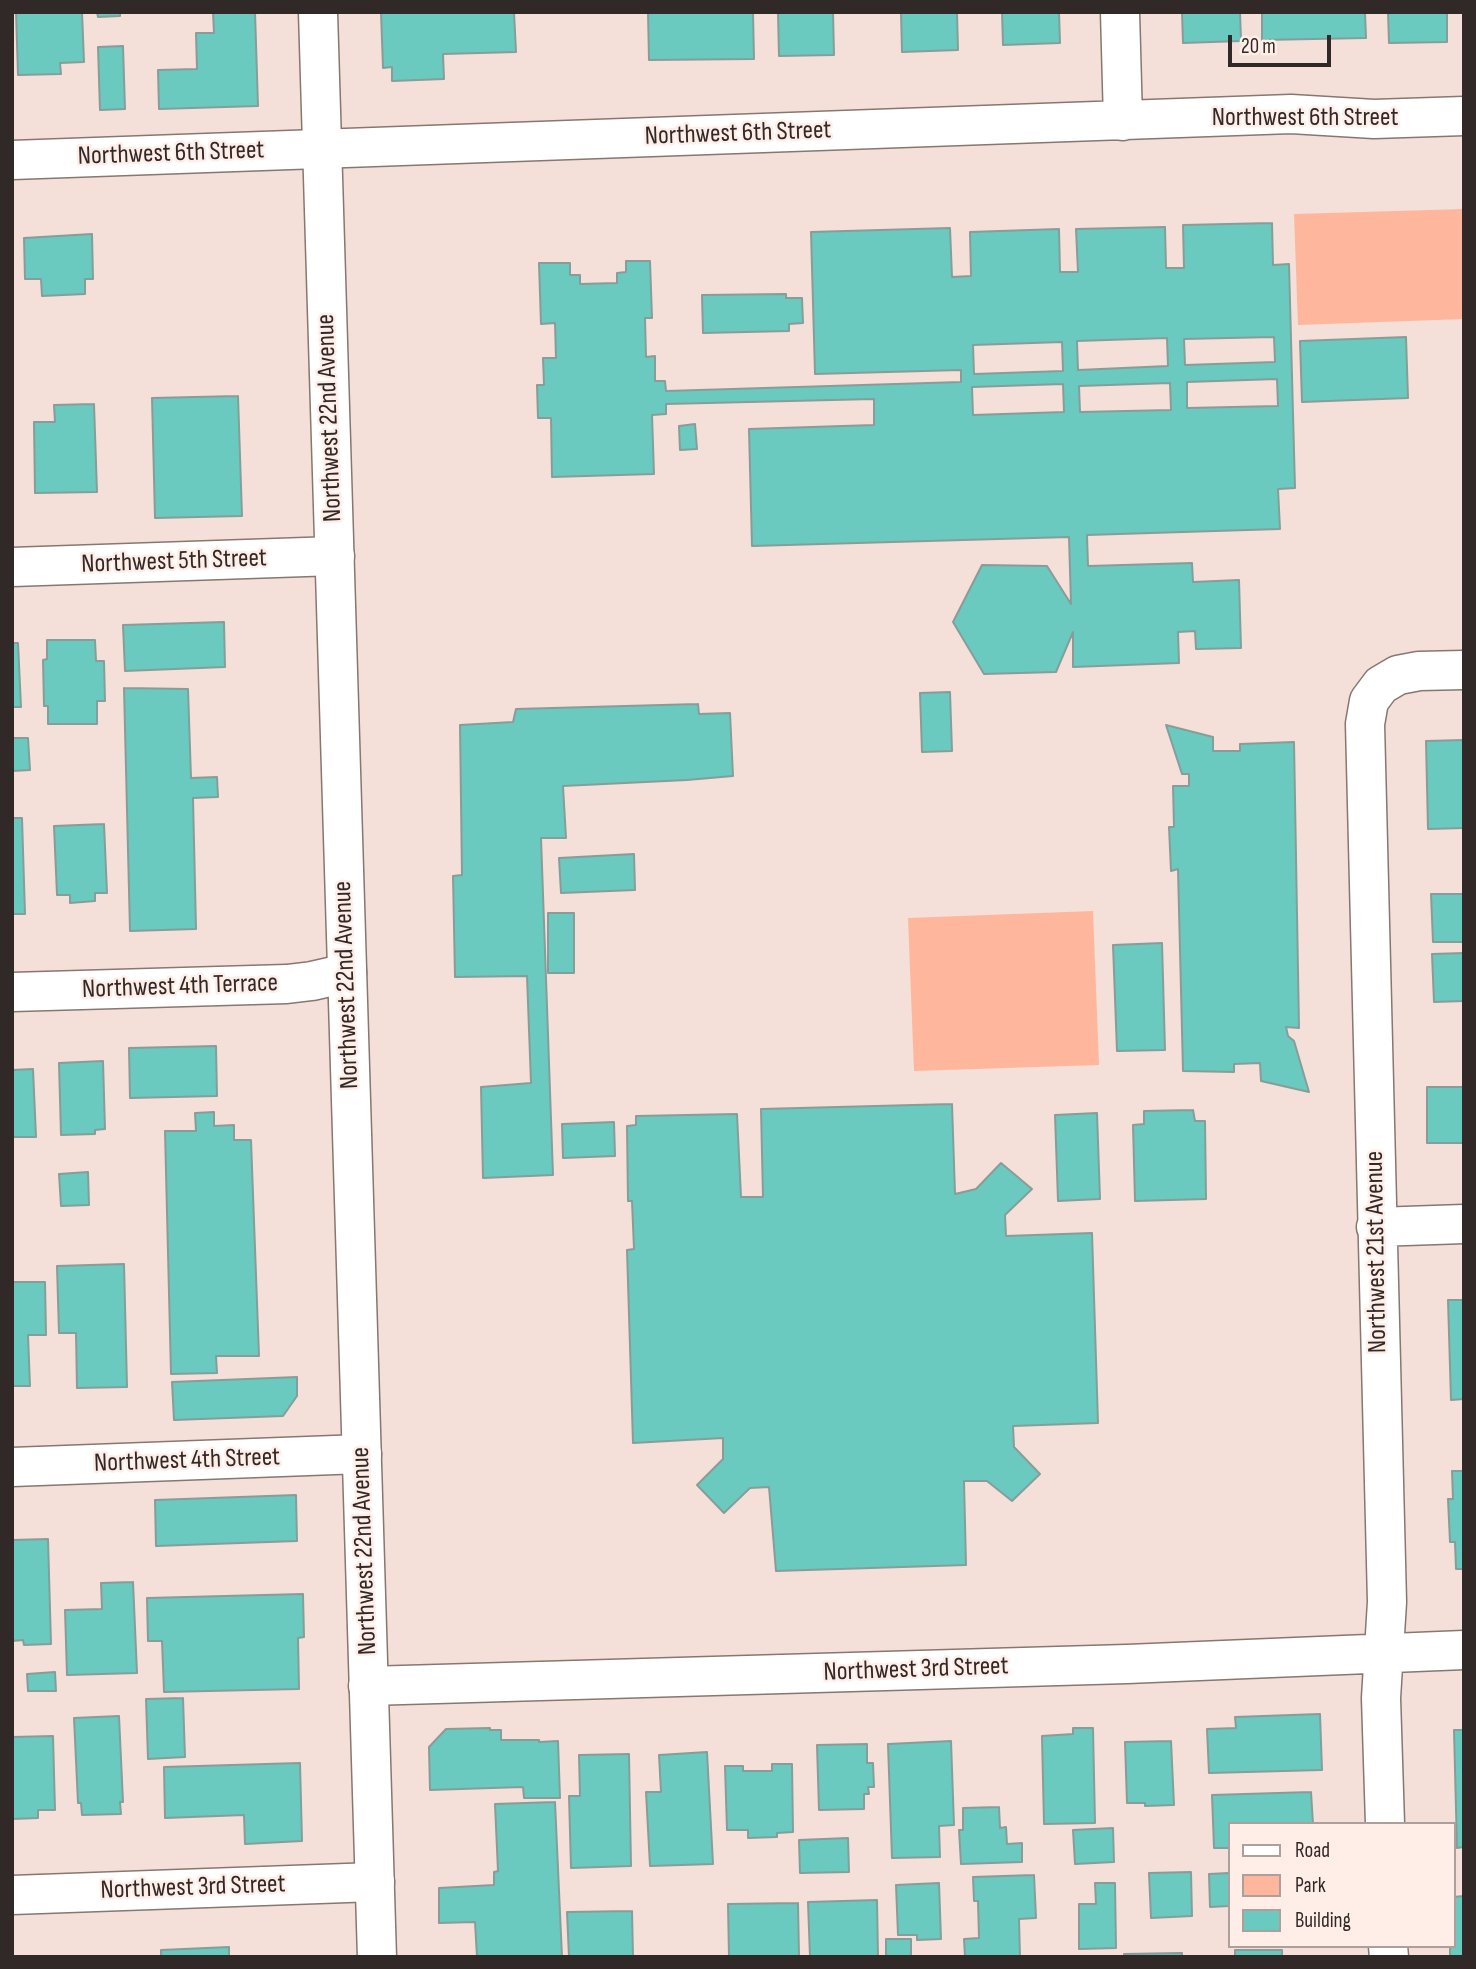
<!DOCTYPE html>
<html>
<head>
<meta charset="utf-8">
<style>
  body { margin:0 }
  #map { position:relative; width:1476px; height:1969px; overflow:hidden; background:#f4e0d8; font-family:"Sofia Sans Condensed",sans-serif }
  canvas { display:block }
  .frame { position:absolute; inset:0; border:14px solid #312927; pointer-events:none }
  .legend { position:absolute; left:1228px; top:1822px; width:228px; height:126px; box-sizing:border-box; background:#ffeee8; border:2px solid #ad9f9b; margin:0; padding:9px 12px; list-style:none; font-size:21px; color:#312927 }
  .legend li { display:flex; align-items:center; gap:14px; height:35px }
  .legend b { width:35px; border:2px solid #ad9f9b }
  .scale { position:absolute; left:1228px; top:35px; width:103px; height:32px; box-sizing:border-box; border:4px solid #312927; border-top:0; padding-left:9px; font-size:21px; line-height:24px; white-space:nowrap; color:#312927; -webkit-text-stroke:5px #ffeee8; paint-order:stroke }
</style>
</head>
<body>
<div id="map">
<canvas width="1476" height="1969"></canvas>
<div class="frame"></div>
<ul class="legend">
<li><b style="height:9px;background:#fff"></b>Road</li>
<li><b style="height:19px;background:#feb79d"></b>Park</li>
<li><b style="height:19px;background:#6acabf"></b>Building</li>
</ul>
<div class="scale">20 m</div>
</div>
<script>
const ctx = document.querySelector('canvas').getContext('2d');
ctx.lineJoin = 'round';
function paint(path, color) {
  ctx.fillStyle = color;
  ctx.fill(path, 'evenodd');
}
function toPath(rows) {
  const path = new Path2D();
  for (const r of rows) {
    path.moveTo(r[0], r[1]);
    for (let i = 2; i < r.length; i += 2) path.lineTo(r[i], r[i + 1]);
  }
  return path;
}
function strokePath(path, color, width, dash) {
  ctx.strokeStyle = color;
  ctx.lineWidth = width;
  ctx.lineCap = dash ? 'butt' : 'round';
  ctx.setLineDash(dash || []);
  ctx.stroke(path);
}
function write(font, color, halo, rows, align = 'center') {
  ctx.font = font + ' "Sofia Sans Condensed",sans-serif';
  ctx.lineWidth = 5;
  ctx.setLineDash([]);
  ctx.textBaseline = 'middle';
  ctx.strokeStyle = halo;
  ctx.fillStyle = color;
  for (const [text, x, y, turn = 0] of rows) {
    ctx.save();
    ctx.translate(x, y);
    ctx.rotate((+turn || 0) * Math.PI / 180);
    ctx.textAlign = isNaN(turn) ? turn : align;
    if (halo) ctx.strokeText(text, 0, 0);
    ctx.fillText(text, 0, 0);
    ctx.restore();
  }
}
const green = toPath([
  [1464,209,1464,319,1298,325,1294,214],
  [1093,911,1099,1065,914,1071,908,918]
]);
const building = toPath([
  [16,12,82,12,84,62,60,63,61,74,18,75,16,12],
  [97,12,120,12,120,16,98,17,97,12],
  [213,12,255,12,258,106,159,109,158,70,197,69,196,33,214,33,213,12],
  [381,12,514,12,516,52,443,54,444,79,392,81,392,67,383,68,381,12],
  [648,12,753,12,754,59,649,60,648,12],
  [778,12,833,12,834,55,779,56,778,12],
  [901,12,957,12,958,50,902,52,901,12],
  [1002,12,1059,12,1060,43,1003,45,1002,12],
  [1182,12,1240,12,1241,41,1183,43,1182,12],
  [1262,12,1365,12,1366,38,1262,40,1262,12],
  [1388,12,1447,12,1447,42,1389,43,1388,12],
  [123,46,125,109,100,110,98,47,123,46],
  [1272,223,1273,265,1289,264,1295,488,1278,489,1280,529,1087,535,1088,566,1192,563,1193,582,1239,580,1241,648,1196,649,1195,631,1178,632,1179,663,1073,667,1073,632,1056,672,984,674,953,622,982,565,1047,566,1071,604,1069,537,752,546,749,429,874,425,874,399,666,404,666,414,652,415,654,474,552,477,551,418,538,418,537,385,544,385,543,358,556,358,555,323,541,324,539,263,570,263,570,275,580,275,580,284,617,283,617,273,626,272,626,261,650,261,652,318,645,318,646,357,655,356,655,381,665,381,666,391,961,382,961,370,815,374,811,232,950,228,952,277,971,276,970,232,1059,229,1060,272,1078,272,1076,229,1165,227,1166,268,1184,268,1183,225,1272,223],
  [1274,337,1275,362,1185,365,1184,339,1274,337],
  [1167,338,1168,366,1078,370,1077,341,1167,338],
  [1062,342,1063,371,974,374,973,345,1062,342],
  [1277,379,1278,406,1187,408,1187,382,1277,379],
  [1170,383,1171,410,1080,412,1079,386,1170,383],
  [1063,384,1064,412,973,415,972,387,1063,384],
  [92,234,93,279,85,279,85,294,42,296,41,279,25,279,24,238,92,234],
  [786,294,786,298,802,298,803,323,789,324,789,331,703,333,702,295,786,294],
  [1406,337,1408,398,1302,402,1300,341,1406,337],
  [238,396,242,516,155,518,152,398,238,396],
  [94,404,97,492,35,493,34,422,55,422,54,405,94,404],
  [695,424,697,449,680,450,679,426,695,424],
  [224,622,225,667,125,671,123,625,224,622],
  [47,640,95,640,96,661,104,661,105,701,97,701,97,724,48,724,48,706,44,706,43,660,47,659,47,640],
  [12,643,18,643,21,707,12,707,12,643],
  [124,688,188,689,191,778,217,777,218,797,193,798,196,929,130,931,124,688],
  [950,692,952,751,922,752,920,693,950,692],
  [698,704,699,714,730,713,733,776,687,780,563,786,566,838,541,838,553,1175,483,1178,481,1087,531,1083,527,976,455,977,453,876,462,875,460,725,513,722,516,709,698,704],
  [1166,725,1213,737,1213,751,1240,751,1240,744,1294,742,1299,1028,1286,1027,1288,1036,1294,1041,1309,1092,1261,1081,1260,1063,1234,1064,1234,1072,1183,1071,1178,869,1171,871,1169,827,1174,827,1173,786,1189,786,1189,774,1182,774,1166,725],
  [12,738,28,738,30,770,12,771,12,738],
  [1464,740,1464,828,1428,829,1426,741,1464,740],
  [12,818,22,818,25,914,12,914,12,818],
  [104,824,107,893,95,893,95,901,70,903,70,895,57,895,54,826,104,824],
  [634,854,635,890,561,893,559,858,634,854],
  [1431,894,1464,894,1464,942,1433,942,1431,894],
  [548,913,574,913,574,973,548,973,548,913],
  [1162,943,1165,1050,1117,1051,1113,945,1162,943],
  [1464,953,1464,1001,1434,1002,1432,954,1464,953],
  [216,1046,217,1096,130,1098,129,1048,216,1046],
  [103,1061,105,1129,95,1130,95,1134,61,1135,59,1063,103,1061],
  [33,1069,36,1137,12,1137,12,1070,33,1069],
  [1427,1087,1464,1087,1464,1143,1427,1143,1427,1087],
  [952,1104,955,1194,976,1189,1001,1163,1032,1189,1005,1215,1006,1236,1092,1233,1098,1423,1013,1426,1014,1447,1040,1474,1012,1501,987,1481,964,1481,966,1565,776,1571,769,1487,750,1488,724,1513,697,1485,723,1459,723,1438,633,1443,627,1250,634,1249,632,1201,628,1201,627,1126,636,1125,636,1116,737,1114,741,1197,763,1197,761,1109,952,1104],
  [1193,1110,1195,1121,1205,1121,1206,1199,1135,1201,1133,1125,1144,1124,1144,1111,1193,1110],
  [214,1112,214,1126,234,1125,234,1140,251,1140,259,1356,216,1356,217,1373,171,1374,165,1131,196,1131,195,1113,214,1112],
  [1097,1113,1100,1199,1058,1201,1055,1115,1097,1113],
  [614,1122,615,1156,563,1158,562,1124,614,1122],
  [88,1172,89,1205,61,1206,59,1174,88,1172],
  [124,1264,127,1387,77,1388,76,1333,59,1333,57,1266,124,1264],
  [12,1282,45,1282,46,1335,28,1335,30,1386,12,1386,12,1282],
  [1448,1300,1464,1300,1464,1399,1451,1400,1448,1300],
  [297,1377,297,1396,283,1416,174,1420,172,1382,297,1377],
  [1452,1471,1464,1471,1464,1569,1456,1569,1455,1542,1450,1542,1448,1499,1453,1499,1452,1471],
  [296,1495,297,1541,156,1546,155,1500,296,1495],
  [48,1539,51,1644,24,1645,23,1640,12,1641,12,1540,48,1539],
  [133,1582,137,1673,67,1675,65,1610,102,1609,101,1583,133,1582],
  [303,1594,304,1637,298,1638,299,1689,164,1692,162,1641,148,1641,147,1598,303,1594],
  [55,1672,56,1691,28,1691,27,1674,55,1672],
  [183,1698,185,1757,148,1759,146,1699,183,1698],
  [1320,1714,1322,1770,1209,1773,1207,1729,1236,1728,1235,1717,1320,1714],
  [119,1716,123,1802,120,1802,121,1814,82,1815,81,1803,78,1803,74,1718,119,1716],
  [490,1728,490,1730,501,1730,501,1740,539,1740,539,1742,558,1741,560,1798,524,1798,523,1787,430,1790,429,1747,446,1729,490,1728],
  [1073,1728,1093,1728,1095,1823,1044,1824,1042,1736,1073,1734,1073,1728],
  [1454,1730,1464,1730,1464,1847,1457,1848,1454,1730],
  [53,1736,55,1810,38,1810,38,1818,12,1819,12,1737,53,1736],
  [951,1741,954,1825,939,1826,940,1857,892,1858,888,1744,951,1741],
  [1171,1741,1174,1805,1145,1806,1145,1803,1127,1803,1125,1742,1171,1741],
  [867,1744,867,1763,873,1763,874,1787,868,1787,869,1794,864,1794,864,1809,819,1810,817,1745,867,1744],
  [707,1752,713,1864,650,1866,646,1792,661,1792,659,1755,707,1752],
  [629,1754,631,1866,571,1868,569,1796,580,1796,579,1755,629,1754],
  [300,1763,302,1841,245,1844,244,1815,165,1818,164,1767,300,1763],
  [772,1764,792,1764,793,1832,777,1833,777,1837,748,1838,748,1830,727,1830,725,1766,743,1766,743,1771,772,1771,772,1764],
  [1311,1792,1313,1824,1229,1824,1229,1848,1214,1848,1212,1795,1311,1792],
  [555,1802,562,1957,477,1957,475,1922,439,1923,439,1888,494,1885,494,1872,498,1871,495,1804,555,1802],
  [999,1807,1000,1828,1006,1827,1007,1844,1022,1843,1022,1862,961,1864,959,1830,963,1830,963,1808,999,1807],
  [1113,1828,1114,1862,1075,1864,1073,1830,1113,1828],
  [848,1838,849,1872,800,1873,799,1840,848,1838],
  [1191,1872,1192,1916,1151,1918,1149,1873,1191,1872],
  [1229,1873,1229,1906,1210,1907,1209,1874,1229,1873],
  [1034,1875,1036,1918,1019,1919,1020,1957,965,1957,964,1939,979,1938,978,1901,974,1901,973,1877,1034,1875],
  [939,1883,941,1939,917,1940,917,1935,898,1935,896,1885,939,1883],
  [1095,1883,1115,1883,1116,1948,1079,1949,1079,1904,1096,1904,1095,1883],
  [1464,1896,1464,1957,1450,1957,1450,1946,1453,1946,1453,1897,1464,1896],
  [877,1900,878,1957,810,1957,808,1902,877,1900],
  [798,1903,799,1957,729,1957,728,1904,798,1903],
  [632,1911,633,1957,569,1957,567,1912,632,1911],
  [886,1939,911,1939,911,1957,886,1957,886,1939],
  [229,1947,229,1957,161,1957,161,1950,229,1947],
  [1235,1950,1282,1950,1282,1957,1235,1957,1235,1950],
  [1182,1953,1182,1957,1124,1957,1124,1954,1182,1953]
]);
const minor = toPath([
  [1120,12,1123,121],
  [12,160,1291,114,1374,119,1464,116],
  [12,567,335,556],
  [12,992,287,984,312,981,347,973],
  [1376,1227,1464,1224],
  [12,1467,362,1454],
  [368,1686,1127,1664,1464,1650],
  [1385,1824,1381,1698,1387,1602,1365,724,1369,701,1381,685,1398,675,1419,671,1464,670],
  [12,1895,375,1882],
  [1388,1946,1389,1957]
]);
const secondary = toPath([
  [318,12,377,1957]
]);
const streetNames = [
  ["Northwest 6th Street",1305,118],
  ["Northwest 6th Street",738,134,-2],
  ["Northwest 6th Street",171,154,-2],
  ["Northwest 22nd Avenue",330,418,-92],
  ["Northwest 5th Street",174,562,-2],
  ["Northwest 22nd Avenue",347,985,-92],
  ["Northwest 4th Terrace",180,987,-2],
  ["Northwest 21st Avenue",1377,1252,-91],
  ["Northwest 4th Street",187,1461,-2],
  ["Northwest 22nd Avenue",365,1551,-92],
  ["Northwest 3rd Street",916,1670,-2],
  ["Northwest 3rd Street",193,1888,-2]
];
paint(green, '#feb79d');
paint(building, '#6acabf');
strokePath(building, '#879d99', 2);
strokePath(minor, '#887670', 41);
strokePath(secondary, '#887670', 41);
strokePath(minor, '#fff', 38);
strokePath(secondary, '#fff', 38);
write('26px', '#312927', '#ffeee8', streetNames);
</script>
</body>
</html>
